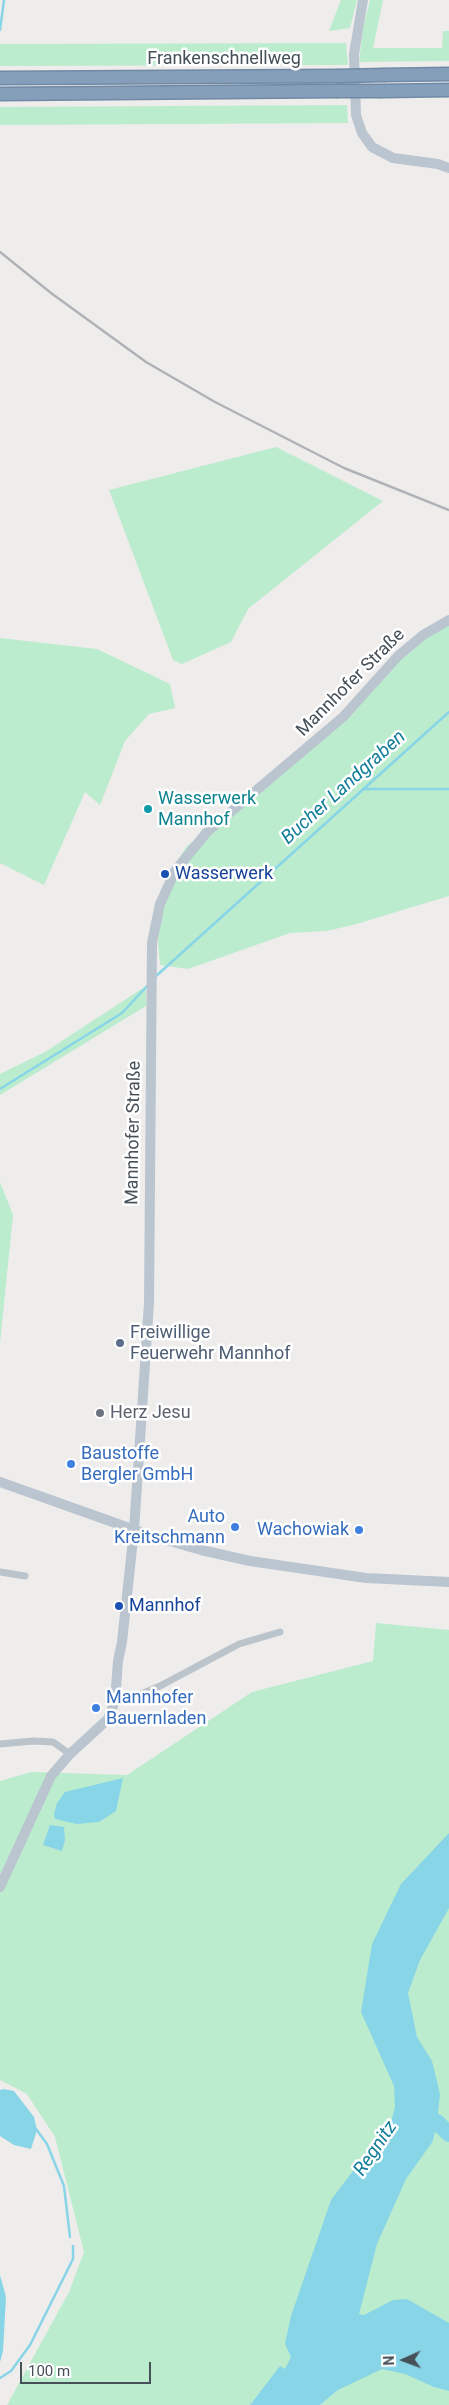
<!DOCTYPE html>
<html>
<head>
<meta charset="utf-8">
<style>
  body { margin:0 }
  #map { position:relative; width:449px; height:2405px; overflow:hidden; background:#efecec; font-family:Roboto,sans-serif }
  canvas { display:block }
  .north { position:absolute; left:379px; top:2335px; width:50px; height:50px; -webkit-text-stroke:4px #fff; paint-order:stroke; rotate:268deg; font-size:14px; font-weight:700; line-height:20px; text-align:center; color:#455059 }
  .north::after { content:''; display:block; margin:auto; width:18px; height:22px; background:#455059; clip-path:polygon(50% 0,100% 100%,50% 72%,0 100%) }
  .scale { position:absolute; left:20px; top:2362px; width:131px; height:22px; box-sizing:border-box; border:2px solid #455059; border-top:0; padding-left:6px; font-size:15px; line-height:18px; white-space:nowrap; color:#455059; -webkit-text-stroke:4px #fff; paint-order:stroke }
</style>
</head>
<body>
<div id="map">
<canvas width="449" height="2405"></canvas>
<div class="north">N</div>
<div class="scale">100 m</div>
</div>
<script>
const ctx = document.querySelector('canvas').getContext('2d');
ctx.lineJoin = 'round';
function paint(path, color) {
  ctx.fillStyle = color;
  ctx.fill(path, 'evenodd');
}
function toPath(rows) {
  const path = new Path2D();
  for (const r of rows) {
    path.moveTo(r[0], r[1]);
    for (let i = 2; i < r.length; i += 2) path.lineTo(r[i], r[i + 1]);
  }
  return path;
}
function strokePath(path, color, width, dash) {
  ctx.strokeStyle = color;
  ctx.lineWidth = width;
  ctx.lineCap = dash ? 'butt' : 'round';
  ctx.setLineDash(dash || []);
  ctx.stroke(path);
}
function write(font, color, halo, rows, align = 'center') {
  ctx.font = font + ' Roboto,sans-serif';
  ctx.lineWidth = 5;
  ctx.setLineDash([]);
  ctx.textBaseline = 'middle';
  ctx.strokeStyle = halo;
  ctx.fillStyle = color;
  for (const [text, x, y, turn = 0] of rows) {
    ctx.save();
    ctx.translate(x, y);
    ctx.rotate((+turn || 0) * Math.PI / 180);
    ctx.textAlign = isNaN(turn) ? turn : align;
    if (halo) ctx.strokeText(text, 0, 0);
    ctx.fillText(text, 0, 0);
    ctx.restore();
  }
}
const green = toPath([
  [341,0,357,0,350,28,329,31],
  [370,0,383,0,373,48,442,48,443,31,449,31,449,61,359,62,363,29],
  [346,43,348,65,0,66,0,44],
  [347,105,348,123,0,125,0,107],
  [276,447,383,501,248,609,231,642,182,664,173,660,109,490],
  [449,620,449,896,353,925,326,931,290,933,188,969,160,965,158,941,163,909,177,862,186,847,328,729,391,662],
  [0,638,97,649,170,684,175,708,149,714,125,741,100,805,85,792,44,885,0,863],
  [146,986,146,1006,0,1095,0,1074,45,1052],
  [0,1182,13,1215,0,1343],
  [376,1623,449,1630,449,2405,320,2405,338,2390,370,2373,264,2387,250,2405,7,2405,69,2292,84,2252,55,2137,27,2094,0,2080,0,1781,31,1772,127,1775,252,1692,373,1661]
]);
const water = toPath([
  [123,1778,116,1811,99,1822,77,1824,55,1819,54,1814,57,1803,65,1792],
  [50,1825,64,1827,65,1840,62,1851,43,1845],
  [449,1833,449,1908,420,1960,408,1993,417,2037,432,2061,440,2094,437,2122,433,2141,406,2179,377,2244,359,2314,364,2315,393,2300,407,2299,449,2323,449,2391,434,2387,405,2374,382,2369,338,2390,320,2405,250,2405,280,2366,285,2369,291,2357,285,2344,291,2316,331,2200,359,2163,377,2148,388,2134,395,2107,394,2086,361,2012,372,1944,401,1884],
  [4,2089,14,2091,34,2117,37,2130,31,2149,14,2145,0,2136,0,2090],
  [0,2275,6,2297,3,2351,0,2362]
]);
const stream = toPath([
  [0,30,4,0],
  [363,789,449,789],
  [155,977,449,712],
  [0,1089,122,1013,148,985],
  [36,2129,47,2144,64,2186,70,2237],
  [0,2378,11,2371,30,2345,73,2259,73,2246]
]);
const river = toPath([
  [420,2115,437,2122,449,2134]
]);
const street = toPath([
  [0,1572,25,1576],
  [115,1701,132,1698,160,1686,239,1644,280,1632],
  [0,1744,33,1741,53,1742,70,1754]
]);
const secondary = toPath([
  [363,0,354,54,356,115,362,133,372,147,393,158,438,164,449,168],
  [0,1482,149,1535,201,1550,250,1561,366,1578,449,1582],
  [0,1887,51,1776,70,1754,108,1719,115,1701,118,1661,122,1642,134,1530,145,1364,149,1303,152,943,160,904,175,871,207,832,343,717,398,656,423,635,449,620]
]);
const highway = toPath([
  [385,75,449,74],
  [0,78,337,76],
  [382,91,449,90],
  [0,94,336,91]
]);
const rail = toPath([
  [0,252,51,293,146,362,215,402,344,468,449,510]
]);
const highwayBridge = toPath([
  [337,76,385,75],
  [336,91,382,91]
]);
const markers = [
  [148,809,5,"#0f9aa8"],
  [165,874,5,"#1a4fb4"],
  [120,1343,5,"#5c6f8a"],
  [100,1413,5,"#6b7280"],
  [71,1464,5,"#3f7fe0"],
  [235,1527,5,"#3f7fe0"],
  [359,1530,5,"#3f7fe0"],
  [119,1606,5,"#1a4fb4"],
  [96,1708,5,"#3f7fe0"]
];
const streetNames = [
  ["Frankenschnellweg",224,59],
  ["Mannhofer Straße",351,683,-45],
  ["Mannhofer Straße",134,1133,-89]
];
const cultureNames = [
  ["Wasserwerk",158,799],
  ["Mannhof",158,820]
];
const transitNames = [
  ["Wasserwerk",175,874],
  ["Mannhof",129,1606]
];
const serviceNames = [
  ["Freiwillige",130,1333],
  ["Feuerwehr Mannhof",130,1354]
];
const worshipNames = [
  ["Herz Jesu",110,1413]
];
const shopNames = [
  ["Baustoffe",81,1454],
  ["Bergler GmbH",81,1475],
  ["Auto",225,1517,"right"],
  ["Kreitschmann",225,1538,"right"],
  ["Wachowiak",349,1530,"right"],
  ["Mannhofer",106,1698],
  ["Bauernladen",106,1719]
];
const waterNames = [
  ["Bucher Landgraben",344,788,-42],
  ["Regnitz",376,2149,-56]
];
paint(green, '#bbecce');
paint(water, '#89d5e8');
strokePath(stream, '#89d5e8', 2.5);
strokePath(river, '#89d5e8', 16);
strokePath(highway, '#708aa6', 15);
strokePath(street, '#bbc4cb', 7);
strokePath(secondary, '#bac5d0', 10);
strokePath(highway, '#859fba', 12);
strokePath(rail, '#afb2b7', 2.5);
strokePath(highwayBridge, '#708aa6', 15, []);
strokePath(highwayBridge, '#859fba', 12);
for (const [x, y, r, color] of markers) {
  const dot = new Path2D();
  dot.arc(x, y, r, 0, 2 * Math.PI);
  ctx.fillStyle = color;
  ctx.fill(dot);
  strokePath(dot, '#fff', 2);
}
write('18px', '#455059', '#fff', streetNames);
write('18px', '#0d838f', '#fff', cultureNames, 'left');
write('18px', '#164399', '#fff', transitNames, 'left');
write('18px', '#4e5e75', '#fff', serviceNames, 'left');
write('18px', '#5b616d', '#fff', worshipNames, 'left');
write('18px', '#366cbe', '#fff', shopNames, 'left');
write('italic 19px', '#117e99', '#fff', waterNames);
</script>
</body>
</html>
